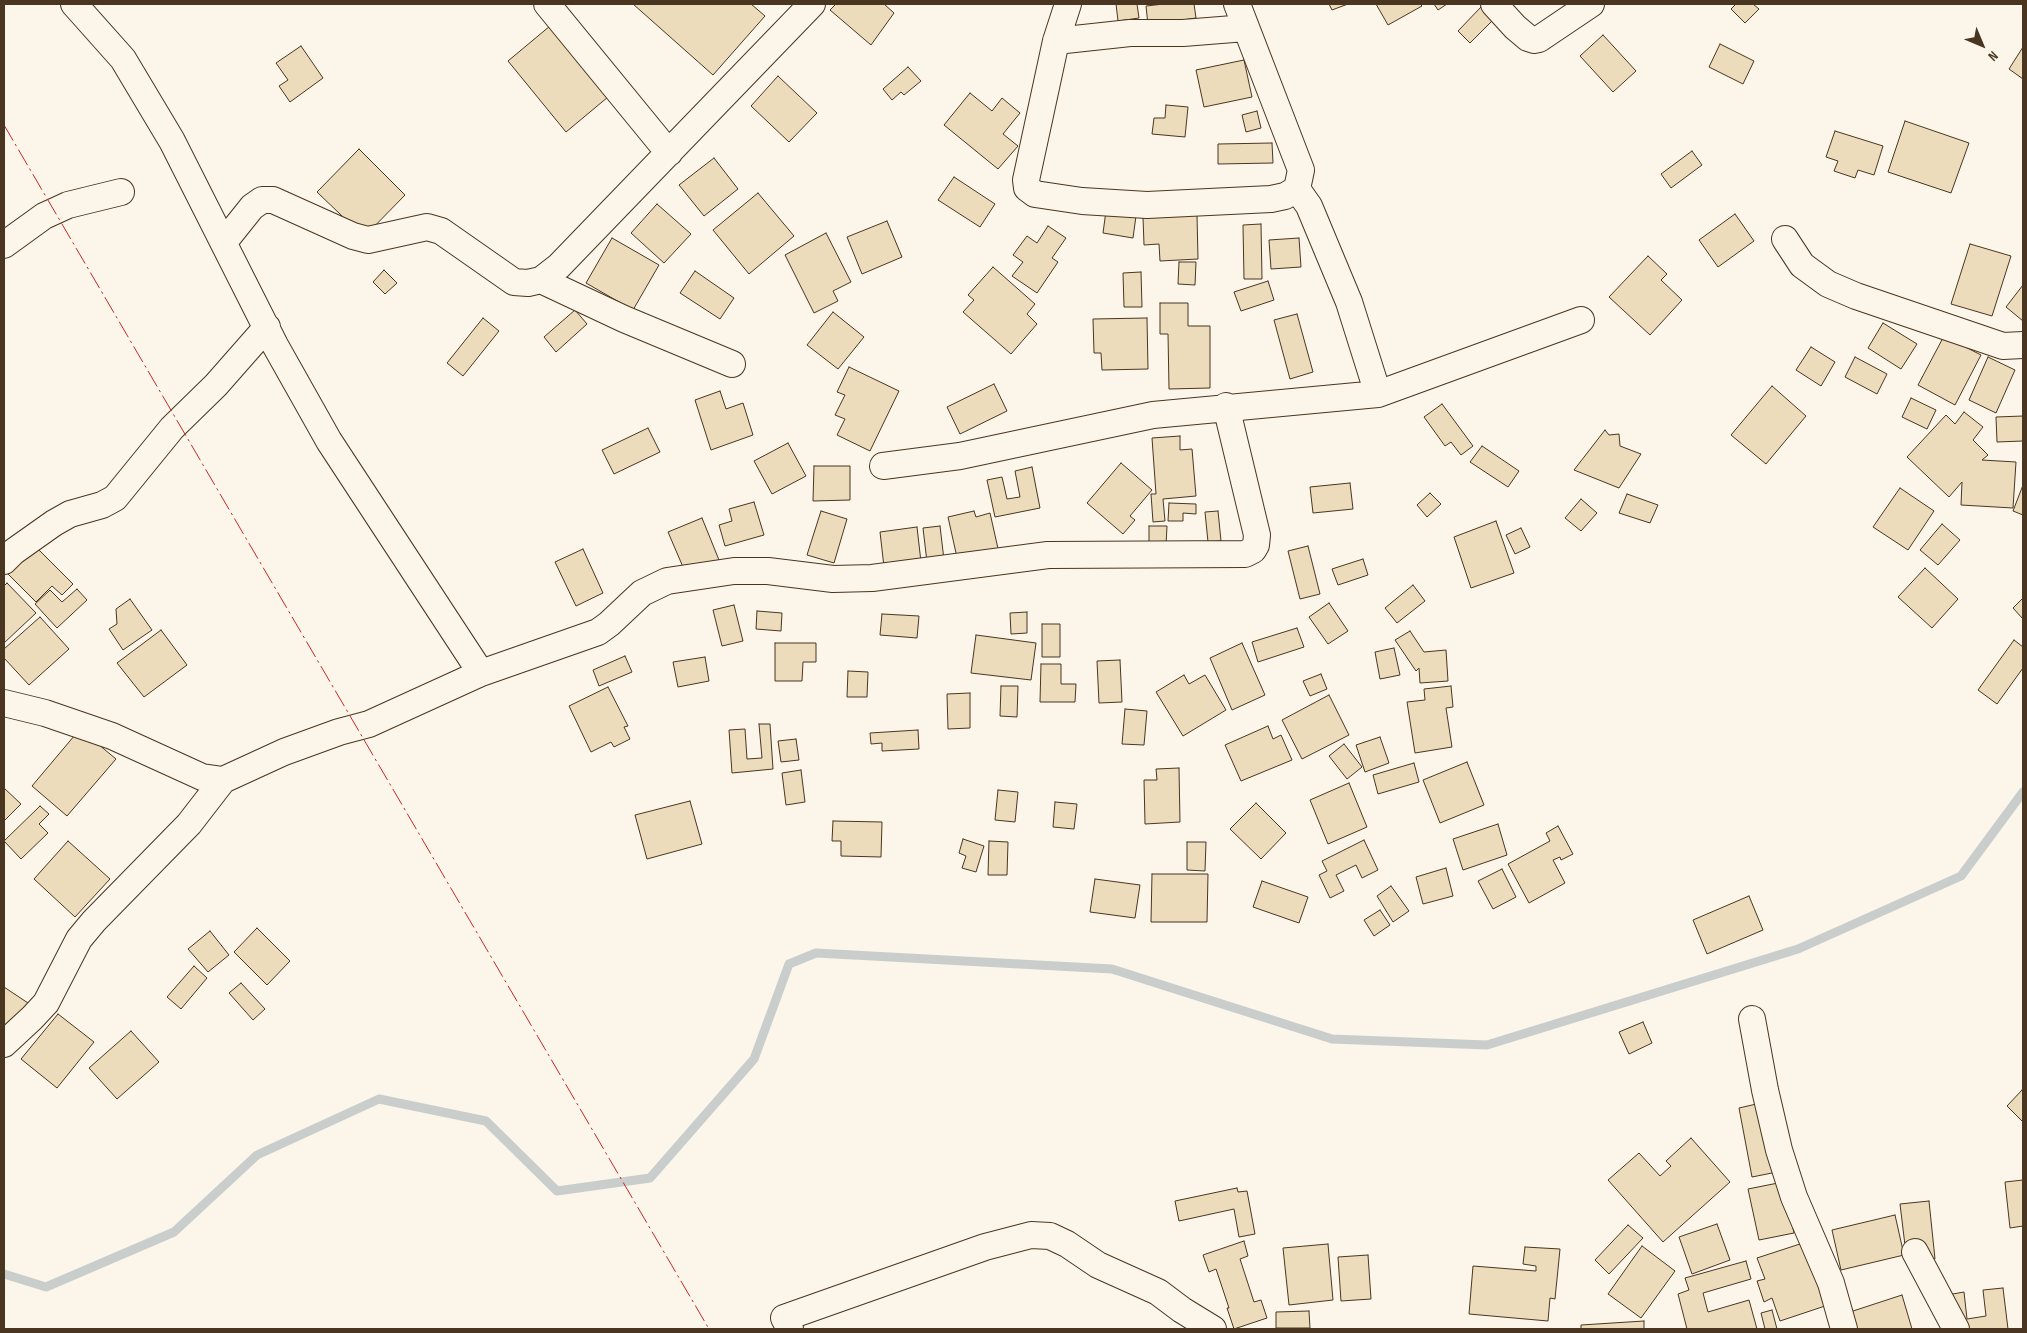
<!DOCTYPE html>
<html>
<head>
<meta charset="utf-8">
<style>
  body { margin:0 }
  #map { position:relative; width:2027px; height:1333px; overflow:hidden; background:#fbf6e9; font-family:"Sofia Sans Condensed",sans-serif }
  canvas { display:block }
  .frame { position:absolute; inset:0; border:5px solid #4a3520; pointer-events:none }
  .north { position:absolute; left:1957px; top:20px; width:50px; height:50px; -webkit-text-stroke:4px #fbf6e9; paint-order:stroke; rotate:135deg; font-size:14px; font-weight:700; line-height:20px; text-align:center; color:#4a3520 }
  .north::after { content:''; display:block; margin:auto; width:18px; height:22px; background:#4a3520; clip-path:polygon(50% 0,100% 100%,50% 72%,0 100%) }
</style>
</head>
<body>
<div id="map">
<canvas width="2027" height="1333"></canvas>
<div class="frame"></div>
<div class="north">N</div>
</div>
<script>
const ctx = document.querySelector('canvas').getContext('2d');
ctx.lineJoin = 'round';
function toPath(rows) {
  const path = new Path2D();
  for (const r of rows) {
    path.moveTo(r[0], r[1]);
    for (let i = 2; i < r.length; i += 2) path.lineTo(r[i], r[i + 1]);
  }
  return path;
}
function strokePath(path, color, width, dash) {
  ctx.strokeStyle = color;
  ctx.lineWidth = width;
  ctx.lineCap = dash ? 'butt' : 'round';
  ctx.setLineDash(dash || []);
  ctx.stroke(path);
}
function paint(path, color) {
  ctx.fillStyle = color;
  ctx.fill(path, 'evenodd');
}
const stream = toPath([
  [4,1274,46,1287,174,1232,257,1155,379,1099,486,1121,557,1191,650,1178,754,1059,789,964,816,953,1112,969,1332,1039,1487,1045,1798,949,1961,876,2023,792]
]);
const building = toPath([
  [633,4,751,4,765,16,713,75,633,4],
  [836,4,884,4,894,13,871,45,830,10,836,4],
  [1116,4,1137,4,1139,18,1118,21,1116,4],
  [1164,4,1194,4,1196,18,1148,25,1146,6,1164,4],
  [1329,4,1348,4,1332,10,1329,4],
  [1376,4,1420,4,1422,6,1388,25,1376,4],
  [1434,4,1447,4,1438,10,1434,4],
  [1736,4,1753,4,1759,9,1745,23,1731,9,1736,4],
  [1481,7,1493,20,1470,43,1458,31,1481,7],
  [556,21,614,92,566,132,508,61,556,21],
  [1603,35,1636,71,1613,92,1580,56,1603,35],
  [1720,44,1754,61,1743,84,1709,67,1720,44],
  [301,46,323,78,290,102,279,86,288,80,276,63,301,46],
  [2023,47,2023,79,2009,69,2023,47],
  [1244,60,1252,97,1204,107,1196,70,1244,60],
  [908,67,921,81,904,95,901,92,892,100,883,89,908,67],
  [778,76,817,113,789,142,751,106,778,76],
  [970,93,992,111,1002,98,1020,113,1003,134,1018,146,998,169,944,125,970,93],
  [1166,105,1188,107,1185,137,1152,134,1154,118,1165,118,1166,105],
  [1257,111,1261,128,1246,132,1242,115,1257,111],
  [1905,121,1969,143,1951,193,1888,172,1905,121],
  [1835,131,1883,146,1874,175,1858,170,1855,178,1834,171,1838,161,1826,157,1835,131],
  [1272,143,1273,163,1218,164,1218,144,1272,143],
  [359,149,405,195,364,237,317,192,359,149],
  [1692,151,1702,165,1671,188,1661,174,1692,151],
  [714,158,738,189,704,216,679,185,714,158],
  [954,177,995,204,980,227,938,200,954,177],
  [758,193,794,236,749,274,713,230,758,193],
  [657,204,691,234,664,263,631,233,657,204],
  [1106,211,1136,216,1133,238,1103,233,1106,211],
  [1735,214,1754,241,1718,267,1699,240,1735,214],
  [1197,215,1198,259,1160,261,1159,244,1144,245,1143,217,1197,215],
  [887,221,902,257,862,274,847,237,887,221],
  [1261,224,1262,279,1244,279,1243,225,1261,224],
  [1048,226,1066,238,1052,258,1058,262,1037,293,1012,276,1023,262,1013,255,1027,236,1037,243,1048,226],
  [826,233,851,282,833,291,838,301,814,313,785,255,826,233],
  [612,238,659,265,633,310,586,283,612,238],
  [1299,238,1301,267,1271,269,1269,240,1299,238],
  [1970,244,2011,256,1992,316,1951,304,1970,244],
  [1648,256,1667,274,1661,280,1682,300,1650,335,1609,297,1648,256],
  [1179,262,1196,262,1195,285,1178,284,1179,262],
  [993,267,1035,304,1027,314,1037,324,1011,354,963,312,974,300,968,295,993,267],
  [384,270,397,283,385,294,373,282,384,270],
  [695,271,734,298,720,319,680,293,695,271],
  [1141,272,1142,307,1124,307,1123,273,1141,272],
  [1268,281,1274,300,1241,311,1234,292,1268,281],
  [2023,285,2023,321,2006,307,2023,285],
  [1160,303,1188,303,1188,326,1210,326,1210,388,1169,389,1168,334,1160,334,1160,303],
  [575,310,587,324,556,352,544,337,575,310],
  [833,312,864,337,838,369,807,345,833,312],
  [1297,314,1313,372,1290,379,1274,320,1297,314],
  [483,318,499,331,463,376,447,363,483,318],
  [1147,318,1148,369,1102,370,1101,353,1094,353,1093,319,1147,318],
  [1883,323,1917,344,1901,369,1868,348,1883,323],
  [1944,336,1981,355,1955,405,1918,385,1944,336],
  [1811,347,1835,362,1821,386,1796,370,1811,347],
  [1855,357,1887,374,1877,394,1845,377,1855,357],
  [1988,357,2015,370,1996,413,1969,400,1988,357],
  [849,367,899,391,870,451,837,435,845,419,835,415,845,395,837,392,849,367],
  [994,384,1007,411,960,434,947,407,994,384],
  [1772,386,1806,416,1766,464,1731,435,1772,386],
  [720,391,726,409,743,403,753,435,711,450,695,400,720,391],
  [1911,398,1936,410,1927,429,1902,417,1911,398],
  [1442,404,1473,446,1461,455,1451,442,1445,446,1424,417,1442,404],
  [1964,412,1983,427,1973,440,1988,455,1982,460,2016,462,2013,508,1961,505,1962,482,1949,497,1907,457,1946,415,1955,424,1964,412],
  [2023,416,2023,441,1997,442,1996,417,2023,416],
  [648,428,660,452,614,474,602,450,648,428],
  [1605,430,1609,435,1619,434,1620,446,1641,454,1619,488,1574,470,1605,430],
  [1180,436,1180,450,1192,449,1196,496,1163,499,1165,521,1153,522,1151,494,1156,494,1152,438,1180,436],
  [788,443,806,476,772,494,754,461,788,443],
  [1482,446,1519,471,1508,487,1470,462,1482,446],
  [1121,463,1152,490,1130,516,1135,520,1123,534,1087,503,1121,463],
  [814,466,850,466,850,500,813,501,814,466],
  [1032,467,1040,508,995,517,987,480,1002,477,1007,499,1020,497,1015,471,1032,467],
  [1350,483,1353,509,1313,513,1310,487,1350,483],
  [2023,485,2023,515,2013,511,2023,485],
  [1900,488,1934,511,1908,550,1873,527,1900,488],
  [1430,493,1441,504,1427,517,1417,505,1430,493],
  [1627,494,1658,505,1650,523,1619,513,1627,494],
  [1581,499,1597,513,1581,531,1565,518,1581,499],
  [754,502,764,535,725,546,719,525,732,521,729,509,754,502],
  [1169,503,1196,504,1196,514,1183,513,1183,521,1168,521,1169,503],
  [821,511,847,519,834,563,807,555,821,511],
  [974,511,976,517,990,513,999,553,958,562,948,517,974,511],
  [1218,511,1221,541,1208,542,1205,512,1218,511],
  [702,518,719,560,686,574,668,532,702,518],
  [1496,521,1514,573,1471,588,1454,537,1496,521],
  [1942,524,1960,540,1938,565,1920,550,1942,524],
  [940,526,944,560,927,562,923,528,940,526],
  [1149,526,1167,526,1166,545,1149,544,1149,526],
  [917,527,921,562,884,567,880,532,917,527],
  [1521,528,1530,547,1515,554,1506,535,1521,528],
  [34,545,73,584,62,595,52,586,36,602,7,573,34,545],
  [1308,546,1320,594,1300,599,1288,551,1308,546],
  [583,549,603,593,576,606,555,562,583,549],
  [1363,559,1368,575,1338,585,1332,569,1363,559],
  [1925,568,1958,599,1932,628,1898,597,1925,568],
  [7,583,36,613,4,643,4,586,7,583],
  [1413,585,1425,601,1397,623,1385,608,1413,585],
  [77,589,87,600,57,628,35,604,50,590,62,602,77,589],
  [2023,598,2023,619,2013,608,2023,598],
  [130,599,152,630,123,650,109,629,117,624,116,609,130,599],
  [1329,603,1348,631,1328,644,1309,617,1329,603],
  [734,605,743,641,722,646,713,610,734,605],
  [757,611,782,613,781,631,756,629,757,611],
  [1027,612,1027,633,1011,634,1010,613,1027,612],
  [882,614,919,616,917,638,880,635,882,614],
  [40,617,69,649,29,685,4,658,4,649,40,617],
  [1042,624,1060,624,1060,657,1042,657,1042,624],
  [1297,628,1304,647,1258,662,1252,642,1297,628],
  [161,630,187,665,144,697,117,663,161,630],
  [1410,631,1424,652,1446,650,1448,681,1420,683,1419,668,1416,671,1395,640,1410,631],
  [976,635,1036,643,1031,680,971,673,976,635],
  [2014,640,2023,647,2023,668,1997,704,1978,690,2014,640],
  [775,643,816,643,816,662,803,662,802,681,775,681,775,643],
  [1242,643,1265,695,1232,710,1210,658,1242,643],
  [1394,648,1400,675,1380,679,1375,652,1394,648],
  [625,656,632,672,599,686,593,670,625,656],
  [705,657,709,681,678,687,673,662,705,657],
  [1120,660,1122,702,1099,703,1097,661,1120,660],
  [1041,664,1061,664,1061,684,1076,684,1075,702,1040,702,1041,664],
  [848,671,868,672,867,697,847,697,848,671],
  [1321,674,1327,689,1310,696,1303,681,1321,674],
  [1184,675,1189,684,1205,675,1226,710,1183,736,1156,692,1184,675],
  [1001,686,1018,686,1017,717,1000,716,1001,686],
  [1451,686,1453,707,1446,708,1452,747,1415,753,1407,702,1425,700,1424,689,1451,686],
  [608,687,628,726,624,727,630,739,614,747,611,742,591,752,569,706,608,687],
  [970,693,970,728,948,729,947,694,970,693],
  [1329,695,1349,735,1302,759,1282,720,1329,695],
  [1125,709,1147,711,1144,745,1122,744,1125,709],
  [759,724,770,724,773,769,732,773,729,730,745,729,747,759,762,758,759,724],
  [1268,726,1273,739,1281,735,1292,760,1241,781,1225,745,1268,726],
  [80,729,116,759,67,816,32,786,80,729],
  [918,730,919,749,882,751,882,743,871,744,870,733,918,730],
  [1380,737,1389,763,1365,772,1356,745,1380,737],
  [796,739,799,760,781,762,778,741,796,739],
  [1344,744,1362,767,1347,779,1329,756,1344,744],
  [1467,762,1484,805,1440,823,1423,780,1467,762],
  [1414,763,1419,782,1378,794,1373,775,1414,763],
  [1179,768,1180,822,1145,824,1144,780,1157,780,1156,769,1179,768],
  [801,770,805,802,786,805,782,773,801,770],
  [1349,783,1367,827,1328,844,1310,800,1349,783],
  [4,788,21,804,4,821,4,788],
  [998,790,1018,792,1015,822,995,820,998,790],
  [690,801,702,844,647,859,635,815,690,801],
  [1055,802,1077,804,1074,829,1053,827,1055,802],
  [1256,803,1286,833,1261,859,1230,829,1256,803],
  [40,806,49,814,39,824,48,833,21,859,4,841,40,806],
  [833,821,882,822,881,857,841,856,841,841,832,841,833,821],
  [1498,824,1507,855,1463,870,1453,839,1498,824],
  [1558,826,1573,854,1561,860,1560,857,1553,860,1565,883,1529,903,1508,864,1550,841,1546,833,1558,826],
  [963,839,984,846,976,872,962,868,966,856,959,853,963,839],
  [1364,840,1378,870,1362,878,1356,865,1336,875,1344,891,1330,898,1319,875,1327,871,1322,861,1364,840],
  [68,841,110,879,75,917,34,879,68,841],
  [989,841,1008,842,1007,875,988,875,989,841],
  [1187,842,1206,842,1205,871,1187,870,1187,842],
  [1446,868,1453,896,1423,904,1416,877,1446,868],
  [1502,869,1516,897,1493,909,1478,881,1502,869],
  [1152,874,1208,874,1207,922,1151,922,1152,874],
  [1095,879,1140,885,1135,918,1090,912,1095,879],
  [1262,881,1308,897,1299,923,1253,907,1262,881],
  [1391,886,1409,911,1393,922,1377,896,1391,886],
  [1749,896,1763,930,1707,954,1693,920,1749,896],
  [1380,910,1390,925,1374,936,1364,920,1380,910],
  [257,928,290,961,267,985,234,952,257,928],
  [210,931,229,955,208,972,188,949,210,931],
  [194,966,207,978,181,1009,167,997,194,966],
  [241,983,265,1009,253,1020,229,993,241,983],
  [4,987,31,1005,4,1047,4,987],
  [58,1014,94,1042,57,1088,21,1059,58,1014],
  [1643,1022,1652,1043,1629,1054,1619,1032,1643,1022],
  [131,1031,159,1062,117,1099,89,1068,131,1031],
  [2022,1090,2023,1092,2023,1122,2007,1106,2022,1090],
  [1774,1100,1787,1170,1752,1177,1739,1108,1774,1100],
  [1691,1138,1730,1182,1663,1242,1608,1180,1639,1153,1660,1176,1671,1166,1666,1161,1691,1138],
  [2023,1180,2023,1226,2010,1228,2005,1182,2023,1180],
  [1783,1182,1794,1233,1759,1240,1748,1189,1783,1182],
  [1237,1188,1238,1192,1247,1191,1255,1234,1239,1237,1234,1209,1179,1221,1175,1201,1237,1188],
  [1929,1201,1935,1259,1907,1262,1900,1204,1929,1201],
  [1895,1215,1904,1255,1841,1270,1832,1230,1895,1215],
  [1717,1224,1730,1260,1692,1274,1679,1237,1717,1224],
  [1628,1225,1643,1238,1609,1274,1595,1260,1628,1225],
  [1244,1241,1248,1256,1240,1259,1254,1302,1261,1300,1267,1318,1234,1329,1227,1308,1229,1308,1216,1269,1209,1272,1203,1255,1244,1241],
  [1803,1243,1825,1306,1780,1321,1772,1298,1764,1302,1757,1281,1765,1279,1757,1258,1803,1243],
  [1328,1244,1333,1300,1289,1305,1283,1248,1328,1244],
  [1642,1246,1675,1271,1641,1318,1608,1294,1642,1246],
  [1525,1247,1560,1249,1555,1299,1550,1298,1548,1321,1469,1314,1473,1266,1536,1271,1536,1266,1523,1264,1525,1247],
  [1368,1255,1371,1299,1341,1301,1338,1257,1368,1255],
  [1746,1261,1751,1279,1703,1293,1708,1312,1749,1300,1757,1329,1687,1329,1678,1294,1689,1290,1685,1278,1746,1261],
  [2003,1288,2008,1329,1951,1329,1947,1295,1964,1292,1967,1319,1986,1316,1983,1290,2003,1288],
  [1902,1295,1912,1329,1856,1329,1850,1312,1902,1295],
  [1772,1310,1777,1329,1765,1329,1761,1313,1772,1310],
  [1309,1311,1310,1328,1276,1328,1276,1312,1309,1311],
  [1644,1321,1644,1329,1581,1329,1581,1325,1644,1321]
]);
const street = toPath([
  [74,4,123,59,172,141,275,345,329,441,481,673],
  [547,4,669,153],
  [1068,4,1056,41,1026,180,1027,188,1035,194,1082,201,1147,205,1271,199,1285,196,1297,189,1301,170,1237,4],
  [1494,4,1515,27,1528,38,1534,40,1539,39,1591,4],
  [1056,41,1130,33,1183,33,1246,28],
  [1297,189,1309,206,1349,302,1378,394],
  [1785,239,1802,265,1828,284,1856,296,2003,346,2023,345],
  [224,242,252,207,262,200,273,200,353,236,368,240,427,227,441,231,514,282,528,283,541,280,559,266,812,4],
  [4,245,44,216,68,205,121,192],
  [541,280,624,319,732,364],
  [883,466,960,456,1153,415,1378,394,1581,320],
  [4,561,13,552,54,523,70,514,102,505,115,498,172,428,216,385,267,327],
  [4,703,45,713,112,736,202,777,223,780,284,752,339,732,369,724,481,673,598,632,609,624,642,593,667,581,734,571,768,571,833,579,872,578,1048,555,1245,554,1253,550,1256,545,1257,535,1226,406],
  [1752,1019,1765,1090,1779,1150,1794,1197,1831,1283,1844,1329],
  [4,1044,32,1018,46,1003,79,939,94,921,189,824,223,780],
  [1915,1252,1956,1329],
  [790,1329,784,1318,985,1247,1031,1235,1050,1236,1067,1244,1098,1265,1158,1292,1182,1310,1213,1329]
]);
const power = toPath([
  [4,125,709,1329]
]);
strokePath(stream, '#c9cecd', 9);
paint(building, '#ecdcbc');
strokePath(building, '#4a3520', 1);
strokePath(street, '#4a3520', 28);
strokePath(street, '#fbf6e9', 26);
strokePath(power, '#c62828', 1, [18, 4, 2.5, 4]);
</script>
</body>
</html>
